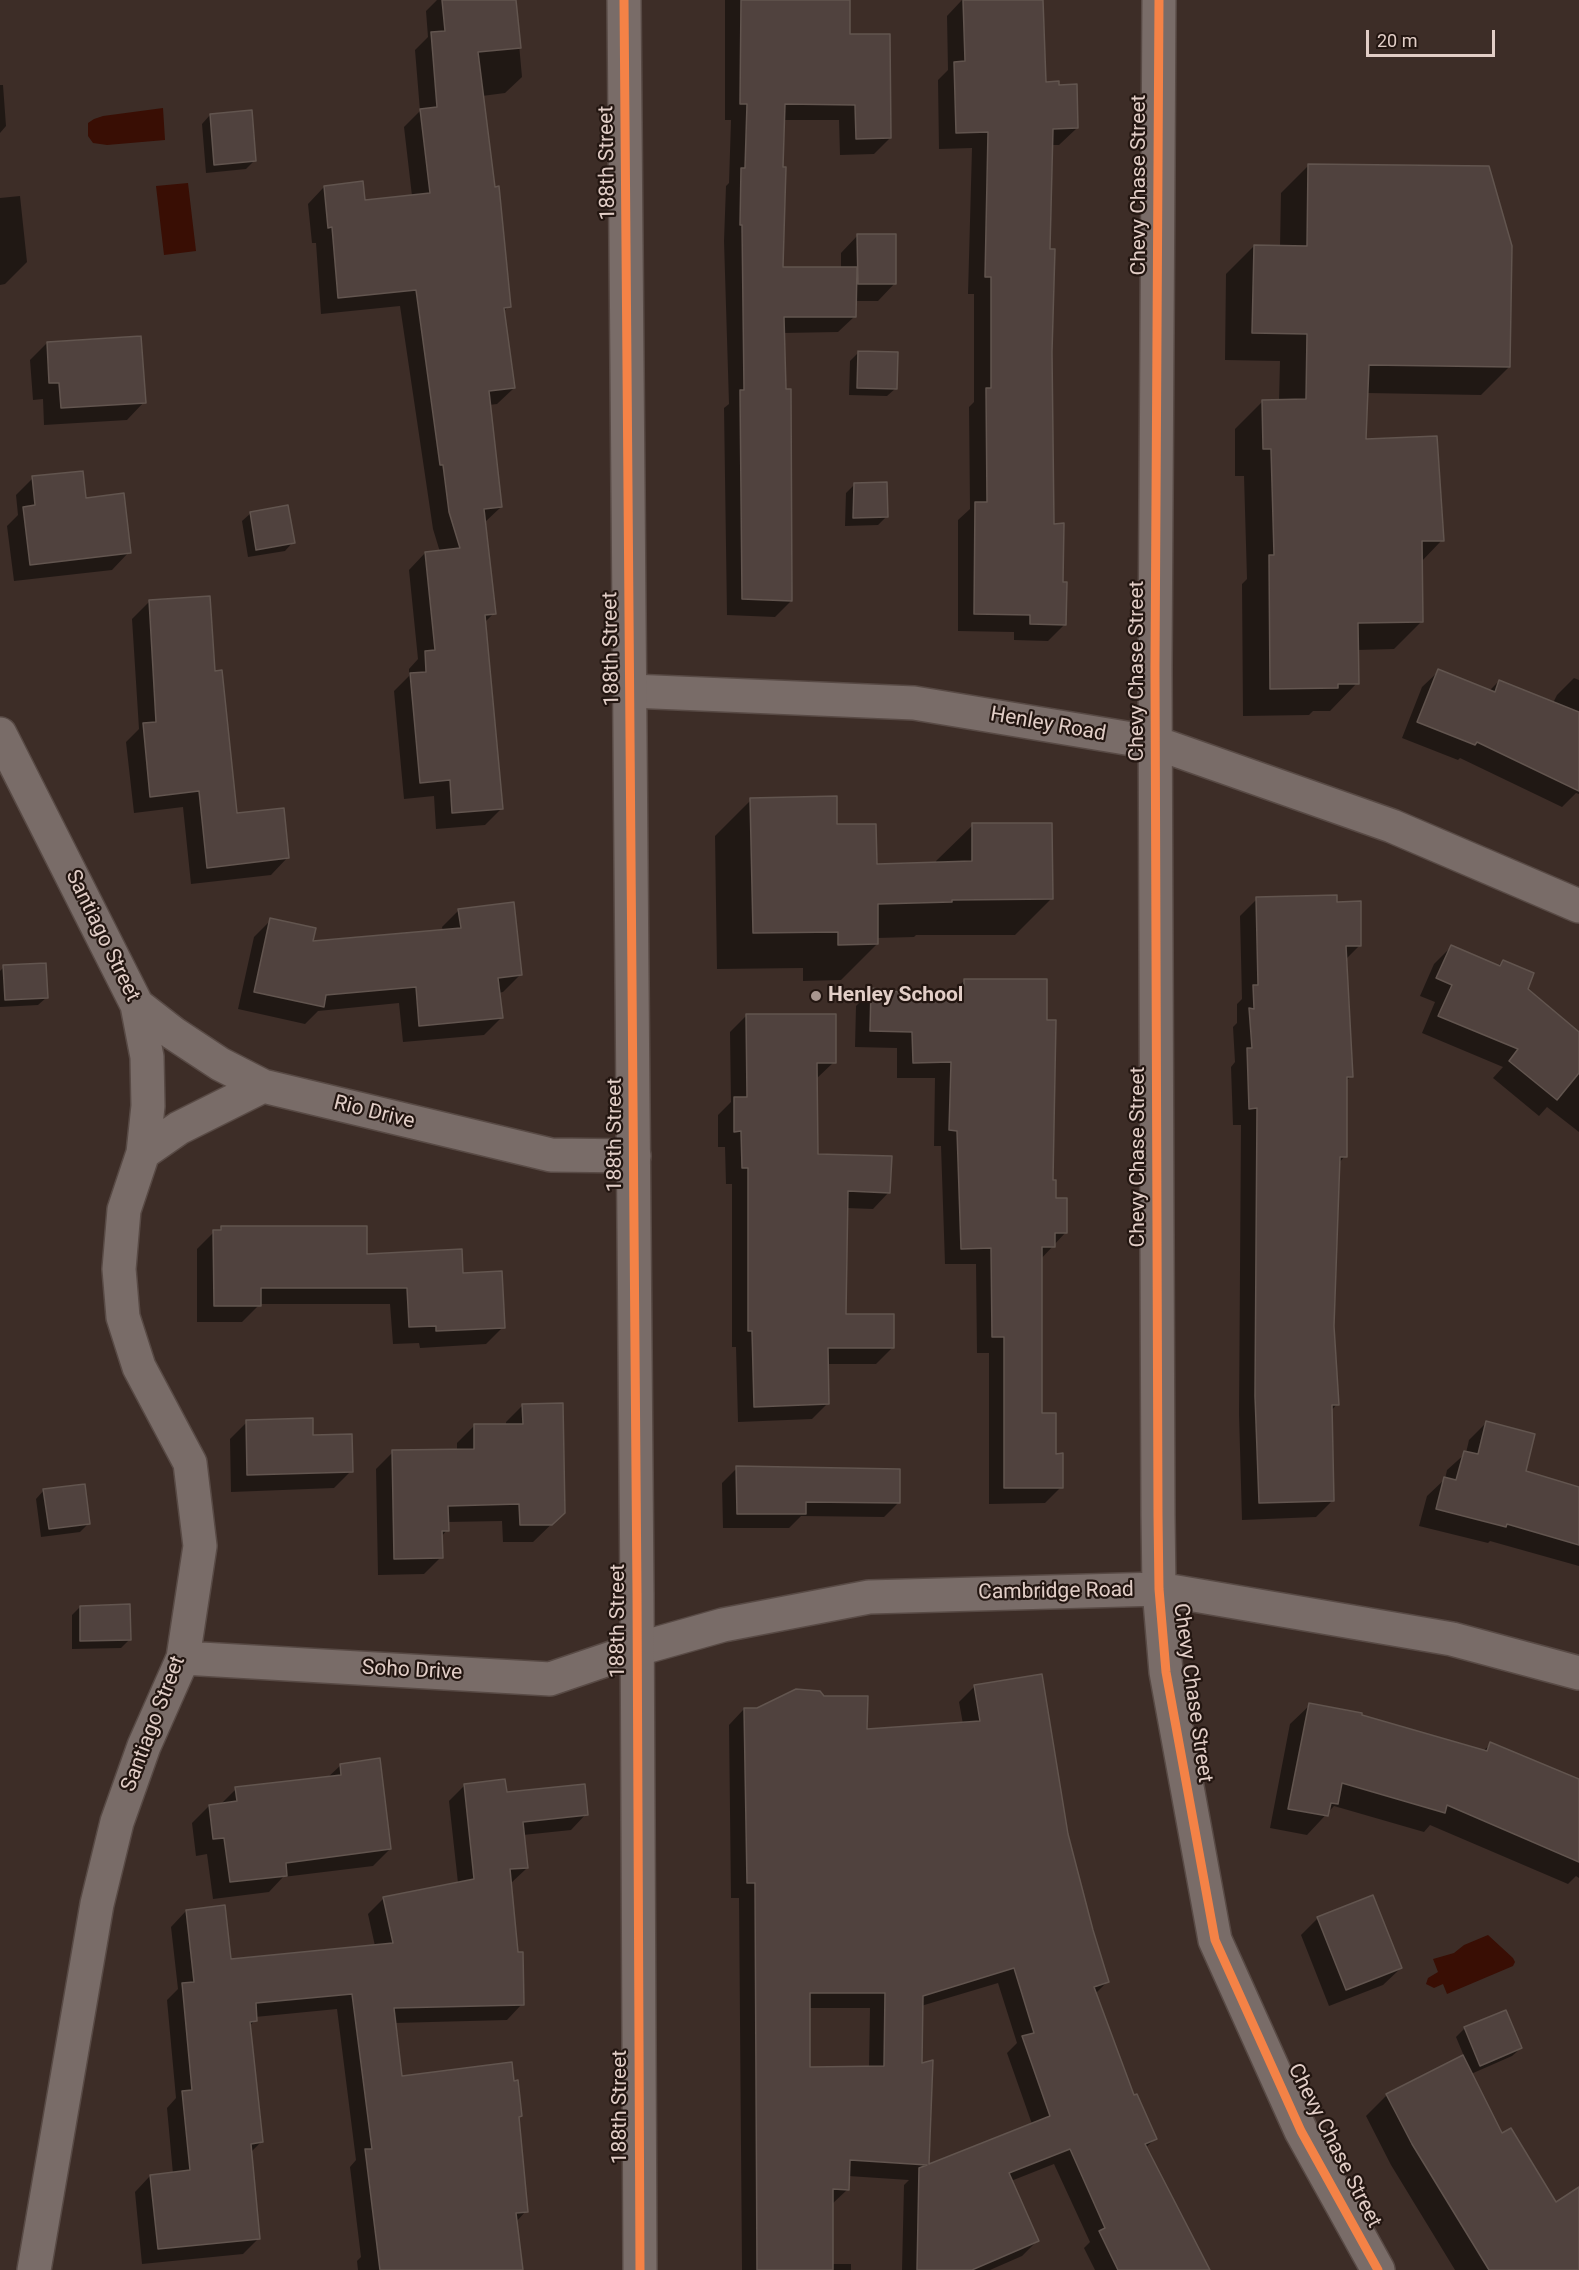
<!DOCTYPE html>
<html>
<head>
<meta charset="utf-8">
<style>
  body { margin:0 }
  #map { position:relative; width:1579px; height:2270px; overflow:hidden; background:#3d2d27; font-family:Roboto,sans-serif }
  canvas { display:block }
  .scale { position:absolute; left:1366px; top:30px; width:129px; height:27px; box-sizing:border-box; border:3px solid #e2cec7; border-top:0; padding-left:8px; font-size:18px; line-height:21px; white-space:nowrap; color:#e2cec7; -webkit-text-stroke:4px #231611; paint-order:stroke }
</style>
</head>
<body>
<div id="map">
<canvas width="1579" height="2270"></canvas>
<div class="scale">20 m</div>
</div>
<script>
const ctx = document.querySelector('canvas').getContext('2d');
ctx.lineJoin = 'round';
function paint(path, color) {
  ctx.fillStyle = color;
  ctx.fill(path, 'evenodd');
}
function toPath(rows) {
  const path = new Path2D();
  for (const r of rows) {
    path.moveTo(r[0], r[1]);
    for (let i = 2; i < r.length; i += 2) path.lineTo(r[i], r[i + 1]);
  }
  return path;
}
function strokePath(path, color, width, dash) {
  ctx.strokeStyle = color;
  ctx.lineWidth = width;
  ctx.lineCap = dash ? 'butt' : 'round';
  ctx.setLineDash(dash || []);
  ctx.stroke(path);
}
function write(font, color, halo, rows, align = 'center') {
  ctx.font = font + ' Roboto,sans-serif';
  ctx.lineWidth = 4.5;
  ctx.setLineDash([]);
  ctx.textBaseline = 'middle';
  ctx.strokeStyle = halo;
  ctx.fillStyle = color;
  for (const [text, x, y, turn = 0] of rows) {
    ctx.save();
    ctx.translate(x, y);
    ctx.rotate((+turn || 0) * Math.PI / 180);
    ctx.textAlign = isNaN(turn) ? turn : align;
    if (halo) ctx.strokeText(text, 0, 0);
    ctx.fillText(text, 0, 0);
    ctx.restore();
  }
}
const water = toPath([
  [163,108,165,140,107,145,93,143,88,136,88,123,94,119,103,116],
  [188,183,196,251,164,255,156,186],
  [1488,1935,1513,1958,1515,1962,1513,1966,1447,1994,1443,1984,1434,1988,1426,1984,1428,1978,1438,1972,1433,1959,1454,1953,1464,1945]
]);
const shadow = toPath([
  [437,0,515,0,522,77,505,93,482,96,509,306,503,312,514,388,497,404,489,405,501,507,484,523,494,613,484,623,502,808,485,825,436,829,434,796,404,799,394,691,409,676,409,669,418,659,409,570,425,553,440,552,433,529,400,306,321,314,316,243,312,243,308,204,324,187,364,201,412,196,404,127,420,111,415,50,428,37,426,11],
  [725,0,849,0,849,35,890,138,874,154,840,155,839,120,783,120,782,269,841,269,841,253,858,235,895,283,878,301,855,301,855,316,838,332,783,333,791,601,775,617,727,615,724,408,729,404,724,241,726,186,729,183,731,120,725,120],
  [962,0,1042,0,1044,83,1077,128,1059,145,1051,145,1049,250,1052,525,1065,624,1048,641,1014,640,1014,632,958,631,958,520,970,509,969,407,974,402,974,294,968,294,972,148,939,149,938,80,948,70,947,16],
  [0,85,3,85,6,126,0,133],
  [210,115,254,161,246,169,206,173,202,124],
  [1309,165,1509,367,1481,395,1367,393,1365,441,1442,540,1421,562,1422,621,1394,649,1357,650,1357,683,1330,711,1313,711,1309,715,1243,716,1242,584,1247,579,1244,476,1235,476,1235,429,1263,401,1279,401,1280,361,1225,360,1226,274,1254,246,1280,247,1281,193],
  [20,196,27,262,5,284,0,285,0,198],
  [47,343,144,402,127,420,44,425,43,399,33,400,30,360],
  [858,353,896,388,887,396,849,395,850,361],
  [33,478,85,499,129,552,112,570,14,581,7,526,18,515,16,495],
  [855,484,887,516,878,525,845,526,846,493],
  [251,513,293,542,285,551,248,557,242,521],
  [149,602,213,672,236,814,288,857,271,875,191,884,183,807,134,813,126,742,139,729,132,619],
  [1439,671,1489,691,1499,681,1553,703,1557,695,1574,678,1579,680,1579,794,1576,793,1562,807,1460,758,1458,760,1402,738,1422,687],
  [751,800,836,825,876,865,936,863,936,861,973,825,1051,899,1015,935,916,935,914,937,877,938,877,944,841,980,803,981,803,968,717,969,715,836],
  [1257,899,1336,903,1360,945,1345,960,1351,1076,1346,1081,1345,1156,1338,1164,1332,1326,1337,1404,1331,1411,1333,1500,1316,1517,1242,1520,1239,1414,1241,1125,1233,1125,1231,1067,1235,1062,1233,1027,1237,1023,1237,1004,1242,999,1240,916],
  [459,910,520,975,503,992,498,993,501,1018,484,1035,403,1042,399,1003,318,1011,305,1024,238,1009,254,937,271,920,311,943,443,932,442,927],
  [1451,947,1497,967,1503,961,1526,990,1579,1034,1579,1132,1547,1107,1539,1116,1493,1078,1503,1067,1422,1033,1435,1002,1420,996,1434,964],
  [4,967,47,997,38,1005,0,1007,0,971],
  [964,981,1051,1181,1055,1200,1066,1232,1040,1260,1041,1414,1054,1456,1061,1487,1045,1503,989,1504,989,1353,977,1353,976,1264,945,1264,941,1146,934,1146,935,1078,897,1078,897,1048,855,1047,856,1006,872,990,948,1000,948,997],
  [746,1016,834,1062,816,1079,816,1156,889,1192,873,1209,846,1208,845,1315,892,1348,876,1364,827,1364,828,1403,812,1419,738,1422,736,1347,732,1347,732,1184,726,1184,725,1147,718,1147,718,1115,731,1102,730,1032],
  [221,1228,462,1275,503,1327,486,1344,420,1348,419,1343,393,1344,390,1304,260,1304,242,1322,197,1322,197,1249,214,1232,218,1232],
  [523,1405,564,1512,533,1542,503,1542,502,1521,447,1522,447,1530,441,1537,441,1557,424,1574,378,1575,376,1469,393,1452,457,1451,457,1443,474,1426,506,1425,506,1422],
  [247,1422,351,1471,334,1488,231,1492,230,1439],
  [1486,1423,1524,1472,1579,1489,1579,1566,1490,1541,1488,1543,1419,1526,1427,1496,1445,1479,1447,1470,1466,1453,1469,1440],
  [737,1468,899,1502,884,1517,801,1516,789,1528,723,1528,722,1483],
  [44,1490,88,1524,80,1532,41,1537,36,1499],
  [80,1607,129,1640,121,1648,72,1649,72,1615],
  [975,1686,1067,1834,1107,1982,1095,1994,1134,2097,1156,2138,1145,2148,1208,2270,1095,2270,1084,2248,1090,2242,1054,2164,1011,2181,1037,2241,1022,2256,990,2270,902,2270,904,2185,909,2180,848,2176,848,2189,831,2205,831,2264,851,2264,851,2270,742,2270,739,1898,731,1898,729,1725,744,1709,865,1731,963,1724,959,1702],
  [998,1983,1017,2043,1007,2053,1032,2124,927,2166,921,2065,921,2006],
  [808,2008,870,2008,869,2067,809,2068],
  [1310,1705,1360,1716,1483,1751,1491,1744,1579,1781,1579,1878,1576,1876,1568,1884,1430,1825,1424,1832,1334,1806,1307,1835,1270,1828,1290,1724],
  [341,1765,390,1849,373,1866,283,1877,269,1892,213,1899,207,1854,196,1856,192,1823,209,1806,220,1805,236,1789,327,1778],
  [465,1785,505,1793,586,1814,571,1830,523,1835,527,1868,510,1884,522,2004,507,2020,394,2023,400,2078,518,2118,526,2211,516,2222,521,2270,358,2270,357,2261,361,2257,350,2167,356,2160,337,2009,255,2017,256,2020,249,2026,261,2142,250,2153,259,2238,243,2254,142,2264,135,2192,150,2176,173,2174,167,2108,176,2098,167,2000,178,1989,171,1927,186,1911,230,1961,375,1946,368,1914,384,1898,458,1883,449,1801],
  [1318,1918,1401,1968,1383,1985,1329,2006,1301,1935],
  [1506,2012,1521,2048,1512,2056,1471,2074,1502,2135,1579,2240,1579,2270,1455,2270,1391,2165,1366,2116,1387,2095,1464,2056,1456,2037,1464,2029]
]);
const building = toPath([
  [442,0,516,0,521,48,478,52,495,187,499,186,511,307,504,308,515,388,489,391,502,507,484,509,496,614,485,615,503,809,452,813,450,780,420,783,410,673,426,672,425,651,435,650,425,552,460,548,449,512,443,465,440,465,416,290,338,298,332,227,328,228,324,186,363,181,365,200,430,193,420,109,437,107,431,32,445,31,442,0],
  [741,0,850,0,850,34,890,34,891,138,856,139,855,105,785,104,783,167,786,167,783,267,857,267,856,317,784,317,786,389,791,389,792,601,742,599,740,390,744,390,742,225,740,225,741,168,745,168,747,104,740,104,741,0],
  [963,0,1043,0,1046,82,1059,81,1059,85,1077,84,1078,128,1053,129,1050,249,1055,249,1052,352,1054,524,1064,523,1063,582,1067,582,1066,625,1030,624,1030,615,974,614,975,502,987,502,986,388,991,388,991,277,985,277,988,132,956,133,954,62,965,61,963,0],
  [252,110,256,161,214,165,210,114,252,110],
  [1308,164,1489,166,1512,246,1510,367,1369,365,1366,439,1437,436,1444,541,1422,541,1423,622,1358,623,1359,684,1338,684,1338,688,1270,689,1269,555,1274,555,1271,449,1263,449,1262,400,1306,399,1307,334,1252,333,1254,245,1307,246,1308,164],
  [857,234,896,234,896,284,858,284,857,234],
  [141,336,146,403,61,408,59,383,49,383,47,342,141,336],
  [858,351,898,352,897,389,857,388,858,351],
  [83,471,86,498,124,493,131,553,30,565,23,507,35,505,32,476,83,471],
  [887,482,888,517,853,518,854,483,887,482],
  [288,505,295,543,256,550,250,512,288,505],
  [210,596,215,671,222,670,237,813,284,808,289,858,207,868,199,791,150,797,143,723,156,722,149,600,210,596],
  [1438,669,1495,692,1499,680,1579,712,1579,791,1477,742,1475,745,1417,722,1438,669],
  [837,796,837,824,876,824,877,864,972,861,972,823,1052,823,1053,899,952,900,952,902,878,904,878,944,838,945,838,932,753,933,750,798,837,796],
  [1337,895,1337,902,1361,901,1361,946,1346,946,1353,1077,1347,1077,1347,1157,1340,1157,1334,1326,1339,1405,1332,1405,1334,1501,1259,1503,1255,1396,1257,1108,1249,1109,1247,1048,1252,1048,1249,1008,1254,1009,1253,985,1258,985,1256,897,1337,895],
  [514,902,522,975,498,978,503,1018,419,1026,416,987,326,995,324,1007,254,992,270,918,316,928,313,941,461,928,458,909,514,902],
  [1451,945,1500,966,1503,960,1534,973,1528,989,1579,1032,1579,1073,1557,1100,1509,1061,1518,1049,1438,1016,1452,985,1436,978,1451,945],
  [46,963,48,998,5,1000,3,965,46,963],
  [964,979,1047,979,1047,1020,1056,1020,1053,1180,1056,1180,1056,1198,1067,1198,1067,1233,1055,1233,1055,1247,1042,1247,1042,1413,1056,1413,1056,1454,1063,1453,1063,1488,1004,1488,1004,1337,992,1337,991,1248,961,1249,957,1131,949,1130,951,1062,913,1063,912,1032,870,1031,871,988,964,1001,964,979],
  [746,1014,836,1014,836,1063,817,1063,818,1154,892,1156,890,1193,848,1191,846,1314,894,1314,894,1348,828,1348,829,1404,754,1407,752,1331,748,1331,748,1168,742,1168,741,1131,734,1132,734,1097,747,1097,746,1014],
  [221,1226,367,1226,367,1254,462,1249,463,1273,502,1271,505,1328,436,1331,436,1326,409,1327,407,1288,261,1288,261,1306,214,1306,213,1230,221,1230,221,1226],
  [563,1403,565,1513,552,1525,520,1525,519,1504,448,1506,449,1531,442,1531,443,1558,394,1559,392,1450,474,1449,474,1424,523,1424,522,1404,563,1403],
  [313,1418,313,1435,352,1434,353,1472,247,1475,246,1420,313,1418],
  [1486,1421,1535,1434,1526,1471,1579,1487,1579,1545,1507,1524,1506,1527,1436,1509,1444,1477,1456,1480,1464,1451,1478,1454,1486,1421],
  [736,1466,900,1469,900,1503,806,1502,806,1514,737,1514,736,1466],
  [85,1484,90,1524,49,1529,43,1489,85,1484],
  [130,1604,131,1640,80,1641,80,1606,130,1604],
  [1042,1674,1068,1834,1093,1930,1109,1982,1094,1987,1134,2095,1137,2094,1157,2139,1145,2144,1210,2270,1118,2270,1099,2231,1105,2228,1070,2149,1009,2173,1039,2241,972,2270,917,2270,919,2168,927,2165,850,2160,849,2190,833,2189,833,2270,757,2270,755,1883,747,1883,744,1708,757,1708,796,1689,820,1691,824,1696,868,1696,867,1729,980,1721,974,1685,1042,1674],
  [1014,1968,1034,2033,1022,2036,1050,2116,929,2164,933,2060,922,2063,923,1996,1014,1968],
  [810,1993,885,1993,884,2066,810,2067,810,1993],
  [1309,1703,1362,1713,1362,1715,1487,1751,1490,1742,1579,1779,1579,1862,1447,1805,1445,1813,1342,1783,1338,1804,1331,1803,1328,1816,1288,1809,1309,1703],
  [380,1758,391,1849,286,1863,287,1876,230,1882,224,1838,213,1839,209,1805,237,1801,235,1787,341,1775,340,1764,380,1758],
  [505,1779,507,1792,585,1784,588,1815,523,1822,528,1868,510,1869,518,1952,523,1952,524,2005,394,2008,402,2076,512,2062,514,2081,518,2080,522,2116,519,2117,528,2212,516,2213,523,2270,380,2270,365,2149,372,2149,352,1994,256,2003,257,2021,250,2022,263,2142,251,2144,260,2239,158,2249,150,2175,190,2170,182,2091,192,2090,182,1983,194,1982,186,1910,225,1905,231,1959,393,1943,383,1897,474,1879,464,1784,505,1779],
  [1373,1895,1402,1968,1346,1990,1317,1917,1373,1895],
  [1506,2010,1522,2048,1480,2066,1464,2027,1506,2010],
  [1463,2055,1502,2133,1511,2128,1556,2202,1579,2187,1579,2270,1489,2270,1412,2144,1386,2094,1463,2055]
]);
const minor = toPath([
  [1159,0,1155,666,1158,1516,1159,1589,1166,1672,1215,1940,1301,2131,1378,2270],
  [631,691,914,703,1156,743,1392,826,1579,906],
  [0,734,137,1005,147,1057,148,1106,143,1153,124,1210,119,1269,123,1317,139,1367,190,1463,200,1546,183,1658,144,1746,117,1822,97,1904,34,2270],
  [137,1005,173,1033,220,1064,263,1086,551,1155,634,1156],
  [143,1153,179,1128,263,1086],
  [183,1658,550,1679,638,1649,723,1625,869,1597,1159,1589,1452,1639,1579,1673]
]);
const tertiary = toPath([
  [624,0,637,1593,640,2270]
]);
const cycleway = toPath([
  [624,0,637,1593,640,2270],
  [1159,0,1155,666,1158,1516,1159,1589,1166,1672,1215,1940,1301,2131,1378,2270]
]);
const markers = [
  [816,996,6,"#a8968f"]
];
const streetNames = [
  ["188th Street",608,163,-91],
  ["Chevy Chase Street",1140,185,-90],
  ["188th Street",612,649,-91],
  ["Chevy Chase Street",1138,671,-90],
  ["Henley Road",1048,725,10],
  ["Santiago Street",102,936,64],
  ["Rio Drive",374,1113,14],
  ["188th Street",616,1135,-90],
  ["Chevy Chase Street",1139,1157,-90],
  ["Cambridge Road",1056,1592,-1],
  ["188th Street",619,1621,-90],
  ["Soho Drive",412,1671,3],
  ["Chevy Chase Street",1192,1693,82],
  ["Santiago Street",154,1724,-69],
  ["188th Street",621,2107,-90],
  ["Chevy Chase Street",1334,2146,63]
];
const poiNames = [
  ["Henley School",828,996]
];
paint(water, '#390e04');
paint(shadow, '#0007');
paint(building, '#50423e');
strokePath(building, '#62554f', 1.5);
strokePath(minor, '#584a45', 36);
strokePath(tertiary, '#584a45', 36);
strokePath(minor, '#796c68', 33);
strokePath(tertiary, '#796c68', 33);
strokePath(cycleway, '#f48246', 9);
for (const [x, y, r, color] of markers) {
  const dot = new Path2D();
  dot.arc(x, y, r, 0, 2 * Math.PI);
  ctx.fillStyle = color;
  ctx.fill(dot);
  strokePath(dot, '#231611', 2);
}
write('21px', '#e2cec7', '#231611', streetNames);
write('bold 21px', '#e2cec7', '#231611', poiNames, 'left');
</script>
</body>
</html>
